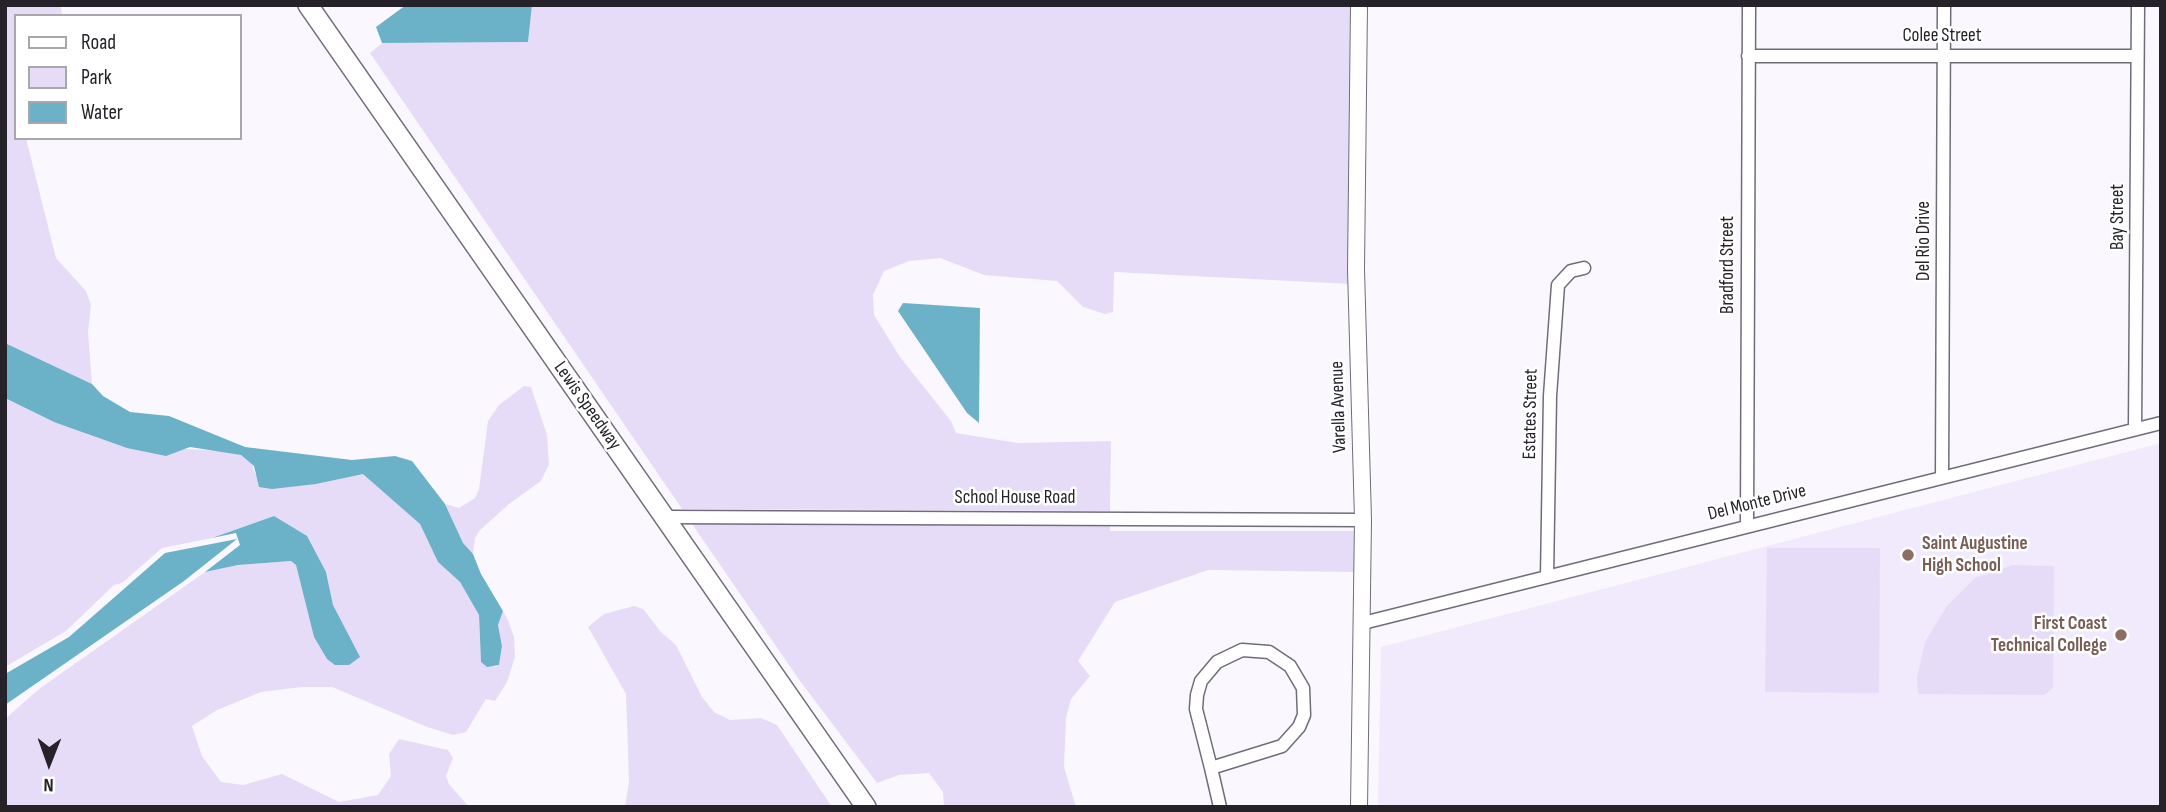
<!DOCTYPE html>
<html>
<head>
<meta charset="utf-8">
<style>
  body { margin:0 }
  #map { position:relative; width:2166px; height:812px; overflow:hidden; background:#faf8fe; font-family:"Sofia Sans Condensed",sans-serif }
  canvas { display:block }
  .frame { position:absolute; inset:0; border:7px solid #252329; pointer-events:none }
  .legend { position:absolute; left:14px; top:14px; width:228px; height:126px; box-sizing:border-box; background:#fff; border:2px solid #a8a7a9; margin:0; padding:9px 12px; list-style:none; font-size:21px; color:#252329 }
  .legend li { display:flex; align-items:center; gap:14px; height:35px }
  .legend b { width:35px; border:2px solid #a8a7a9 }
  .north { position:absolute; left:14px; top:728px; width:70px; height:70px; -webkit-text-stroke:5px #fff; paint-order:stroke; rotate:181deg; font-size:19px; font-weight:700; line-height:28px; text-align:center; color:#252329 }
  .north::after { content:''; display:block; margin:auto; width:24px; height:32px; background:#252329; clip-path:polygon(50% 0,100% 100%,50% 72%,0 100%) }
</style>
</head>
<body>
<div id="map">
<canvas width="2166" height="812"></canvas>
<div class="frame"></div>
<ul class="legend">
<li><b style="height:9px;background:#fff"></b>Road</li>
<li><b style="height:19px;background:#e7dcf8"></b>Park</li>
<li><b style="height:19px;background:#6bb1c8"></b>Water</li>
</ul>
<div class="north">N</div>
</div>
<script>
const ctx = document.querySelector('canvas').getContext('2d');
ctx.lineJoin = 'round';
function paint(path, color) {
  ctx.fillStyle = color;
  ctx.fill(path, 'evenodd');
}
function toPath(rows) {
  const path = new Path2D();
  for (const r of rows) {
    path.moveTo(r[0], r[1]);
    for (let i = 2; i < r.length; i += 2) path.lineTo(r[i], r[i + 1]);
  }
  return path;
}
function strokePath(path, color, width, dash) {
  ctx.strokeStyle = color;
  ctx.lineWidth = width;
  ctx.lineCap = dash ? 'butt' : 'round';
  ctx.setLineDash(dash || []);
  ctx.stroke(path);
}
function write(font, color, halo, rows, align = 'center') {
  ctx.font = font + ' "Sofia Sans Condensed",sans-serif';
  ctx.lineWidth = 5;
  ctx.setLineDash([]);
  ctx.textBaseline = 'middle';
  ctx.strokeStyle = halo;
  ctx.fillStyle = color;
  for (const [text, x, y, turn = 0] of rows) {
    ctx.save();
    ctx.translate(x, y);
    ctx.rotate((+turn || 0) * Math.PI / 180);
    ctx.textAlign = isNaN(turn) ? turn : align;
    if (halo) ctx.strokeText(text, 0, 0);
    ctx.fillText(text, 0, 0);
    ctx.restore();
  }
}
const built = toPath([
  [2161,443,2161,807,1378,807,1381,647]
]);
const green = toPath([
  [5,5,61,5,62,16,16,16,16,138,26,138,56,258,86,291,91,305,88,332,92,384,5,343],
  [532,5,1352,5,1350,284,1114,272,1113,312,1105,314,1083,307,1057,281,984,275,940,258,909,261,884,271,873,295,874,315,900,357,951,421,956,433,1018,443,1111,441,1110,511,682,509,370,53,382,43,528,42],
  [524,386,531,387,547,435,549,464,541,481,509,504,480,530,475,538,473,554,463,544,445,504,459,508,475,498,479,489,488,421,499,405],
  [5,398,54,422,186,449,224,451,241,455,251,461,255,474,316,484,363,473,390,496,420,524,438,562,460,582,479,615,481,662,496,667,499,665,502,646,498,625,503,611,508,620,514,637,515,657,507,682,495,701,486,699,466,732,453,735,427,727,332,687,302,687,261,692,217,710,192,726,202,756,221,782,243,785,282,774,339,802,378,795,391,776,389,754,399,739,448,750,453,758,446,776,449,784,469,807,5,807,5,719,39,689,205,572,238,565,291,561,296,565,314,637,327,659,349,641,333,605,326,572,274,516,212,538,162,548,122,583,114,585,66,631,5,667],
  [752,523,1110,526,1110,531,1357,531,1355,572,1208,570,1115,602,1078,661,1090,676,1071,699,1066,718,1064,767,1076,807,944,807,943,792,929,773,899,775,877,783,800,681,692,524],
  [1767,548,1880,548,1879,693,1765,692],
  [2013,565,2054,566,2053,688,2044,695,1918,694,1917,678,1925,642,1947,606,1975,578],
  [634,606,643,609,661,632,676,645,702,697,714,712,730,720,761,718,777,725,832,807,625,807,629,782,626,694,588,627,604,614]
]);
const water = toPath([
  [406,5,532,5,528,42,382,43,376,27],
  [903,303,980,308,979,423,967,413,898,311],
  [5,343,92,384,103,396,130,412,169,416,245,447,352,460,395,456,412,461,445,504,463,543,473,554,481,574,503,611,498,625,502,646,499,665,487,667,481,662,479,615,460,582,438,562,420,524,363,474,316,484,272,489,259,487,254,466,241,455,190,447,166,456,127,448,54,422,5,398],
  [274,516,307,536,326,572,333,605,360,657,349,665,335,665,327,659,314,637,296,565,291,561,238,565,205,572,240,545,236,533,212,538],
  [237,539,184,581,5,705,5,674,69,637,165,553]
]);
const minor = toPath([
  [1748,56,2136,56],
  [2135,429,2138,5],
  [1942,477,1944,5],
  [666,517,1363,520],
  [1747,525,1749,5],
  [1547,577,1550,396,1558,285,1571,271,1584,268],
  [1363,623,2161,423],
  [1242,650,1269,652,1290,666,1303,688,1304,715,1299,727,1282,746,1211,768,1196,709,1197,695,1201,681,1217,662,1242,650],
  [1211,768,1220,807]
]);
const tertiary = toPath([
  [1359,5,1356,269,1363,520,1359,807]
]);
const primary = toPath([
  [308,5,866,807]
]);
const markers = [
  [1908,555,7,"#8d6e63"],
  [2121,635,7,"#8d6e63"]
];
const streetNames = [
  ["Colee Street",1942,36],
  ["Bay Street",2118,217,-90],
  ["Del Rio Drive",1924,241,-90],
  ["Bradford Street",1728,265,-90],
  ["Lewis Speedway",587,406,55],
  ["Varella Avenue",1339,407,-92],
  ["Estates Street",1531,414,-89],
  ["School House Road",1015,498],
  ["Del Monte Drive",1757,503,-14]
];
const educationNames = [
  ["Saint Augustine",1922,544],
  ["High School",1922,566],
  ["First Coast",2107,624,"right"],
  ["Technical College",2107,646,"right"]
];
paint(built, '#f1eafc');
paint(green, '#e7dcf8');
paint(water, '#6bb1c8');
strokePath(minor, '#716c79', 15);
strokePath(tertiary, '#716c79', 18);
strokePath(primary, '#716c79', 22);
strokePath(minor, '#fff', 12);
strokePath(tertiary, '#fff', 16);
strokePath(primary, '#fff', 19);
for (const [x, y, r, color] of markers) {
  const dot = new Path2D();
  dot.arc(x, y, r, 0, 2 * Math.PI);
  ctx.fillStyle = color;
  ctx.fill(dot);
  strokePath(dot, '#fff', 2.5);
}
write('19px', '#252329', '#fff', streetNames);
write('bold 19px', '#785e54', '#fff', educationNames, 'left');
</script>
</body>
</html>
